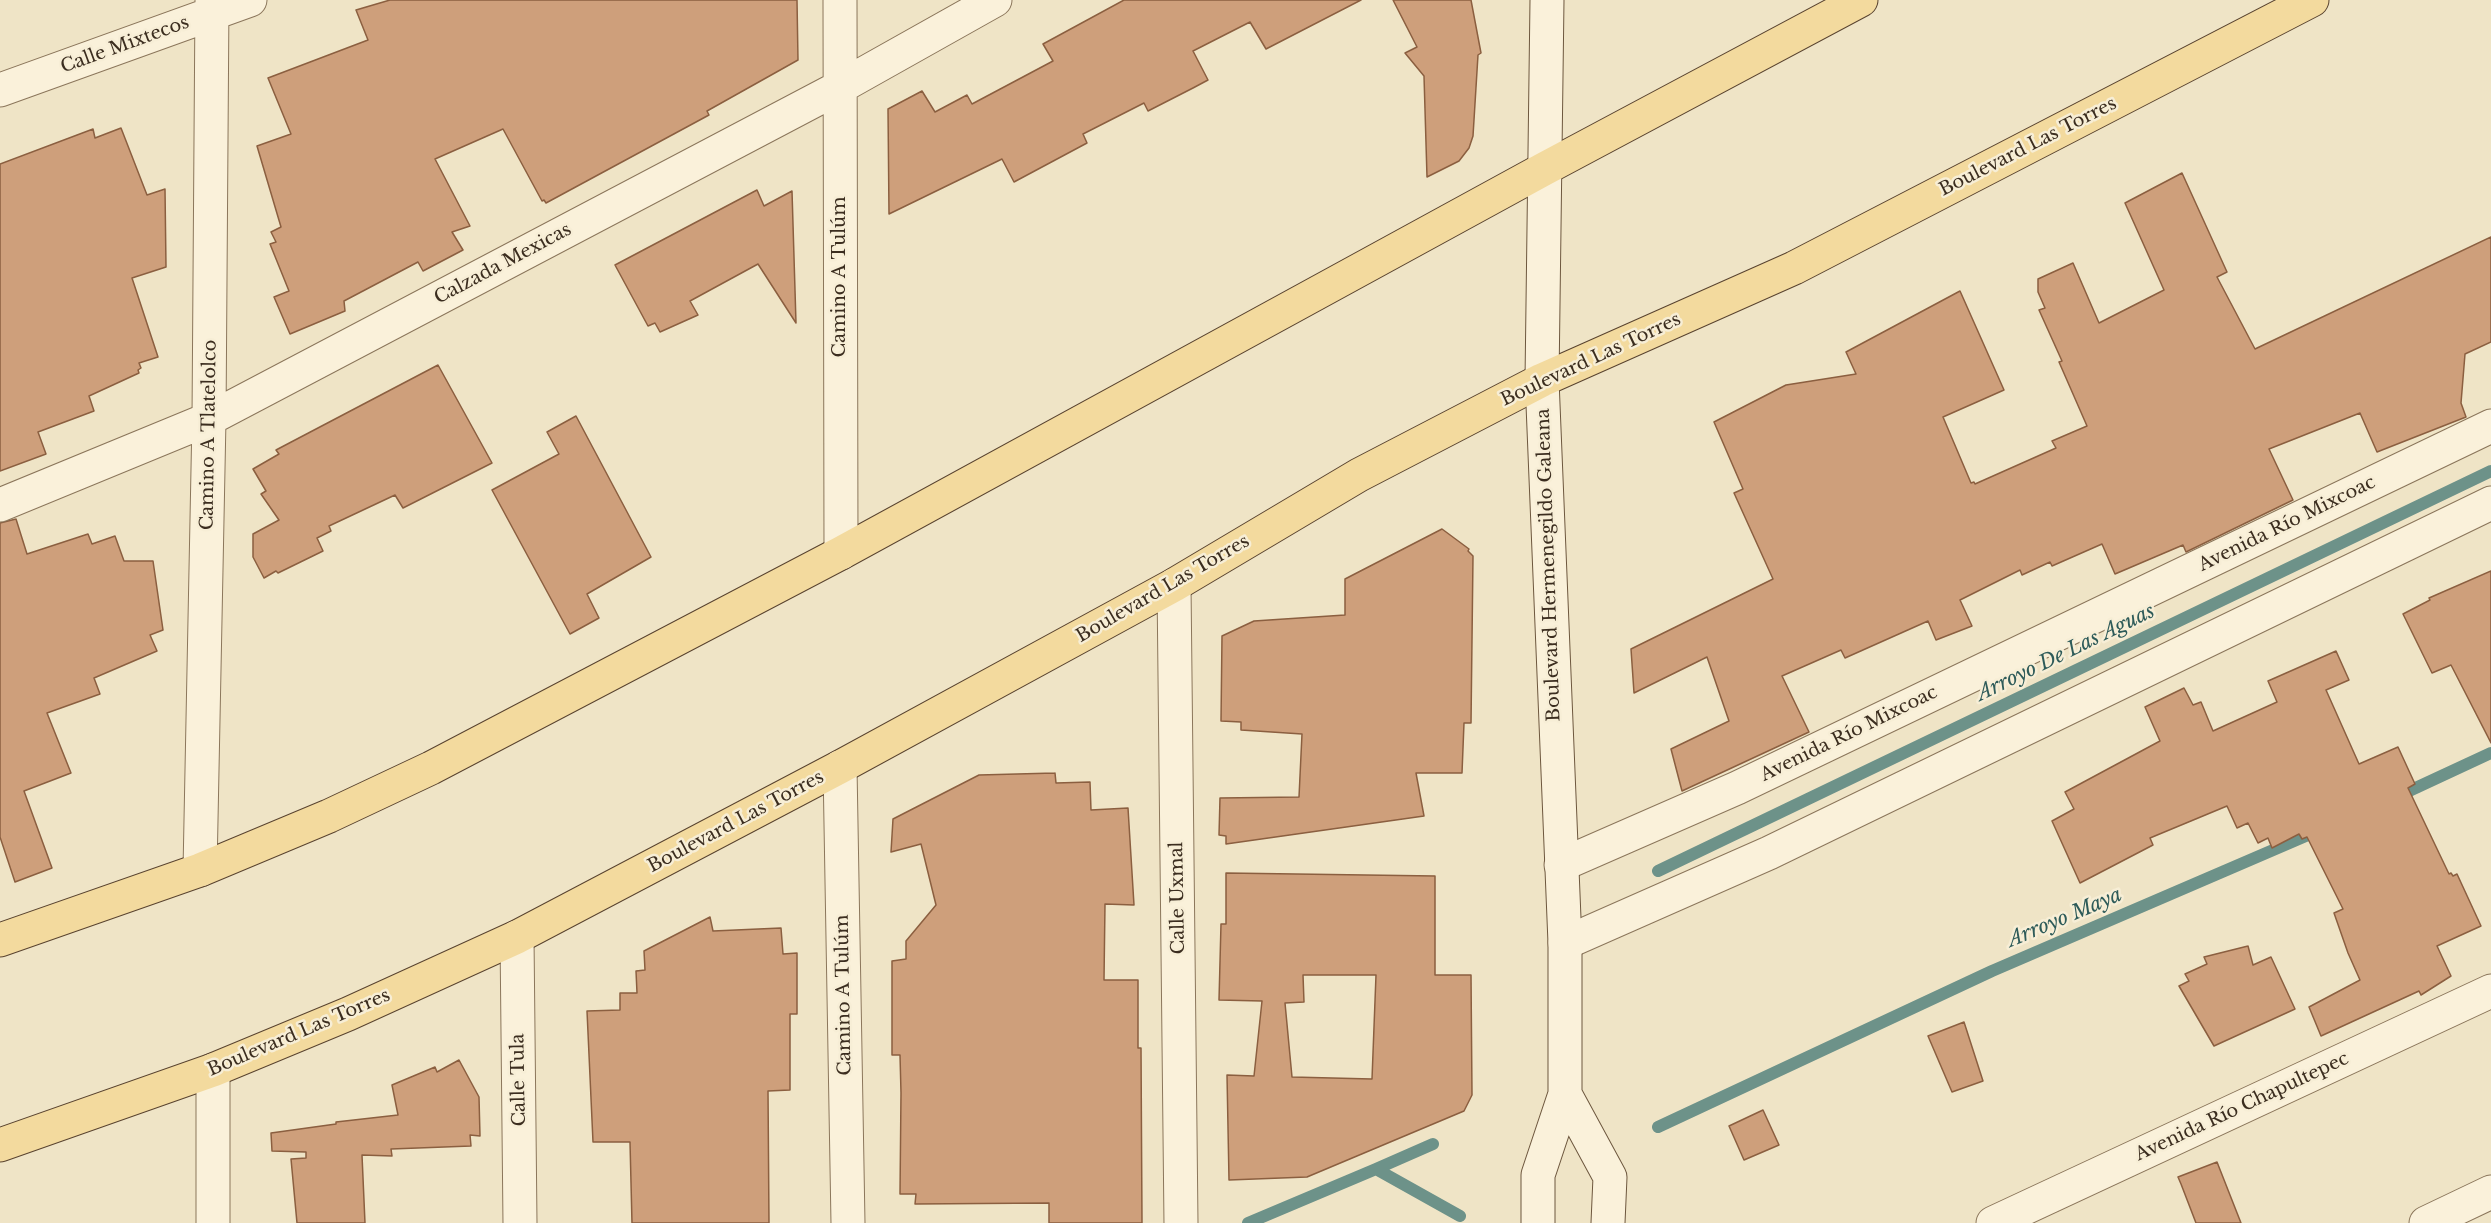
<!DOCTYPE html>
<html>
<head>
<meta charset="utf-8">
<style>
  body { margin:0 }
  canvas { display:block; background:#efe4c6 }
</style>
</head>
<body>
<canvas width="2491" height="1223"></canvas>
<script>
const ctx = document.querySelector('canvas').getContext('2d');
ctx.lineJoin = 'round';
function toPath(rows) {
  const path = new Path2D();
  for (const r of rows) {
    path.moveTo(r[0], r[1]);
    for (let i = 2; i < r.length; i += 2) path.lineTo(r[i], r[i + 1]);
  }
  return path;
}
function strokePath(path, color, width, dash) {
  ctx.strokeStyle = color;
  ctx.lineWidth = width;
  ctx.lineCap = dash ? 'butt' : 'round';
  ctx.setLineDash(dash || []);
  ctx.stroke(path);
}
function paint(path, color) {
  ctx.fillStyle = color;
  ctx.fill(path, 'evenodd');
}
function write(font, color, halo, rows, align = 'center') {
  ctx.font = font + ' "Libre Baskerville",serif';
  ctx.lineWidth = 5;
  ctx.setLineDash([]);
  ctx.textBaseline = 'middle';
  ctx.strokeStyle = halo;
  ctx.fillStyle = color;
  for (const [text, x, y, turn = 0] of rows) {
    ctx.save();
    ctx.translate(x, y);
    ctx.rotate((+turn || 0) * Math.PI / 180);
    ctx.textAlign = isNaN(turn) ? turn : align;
    if (halo) ctx.strokeText(text, 0, 0);
    ctx.fillText(text, 0, 0);
    ctx.restore();
  }
}
const stream = toPath([
  [2394,798,2491,753],
  [1658,871,2491,471],
  [1658,1127,1992,971,2315,832],
  [1376,1169,1433,1144],
  [1248,1223,1376,1169,1460,1216]
]);
const building = toPath([
  [390,0,797,0,798,60,707,111,709,115,546,203,544,200,542,201,503,129,435,159,470,226,452,232,463,250,423,271,418,262,344,301,345,311,290,334,274,297,289,291,270,244,276,242,271,232,281,227,257,146,291,134,268,78,368,40,356,10,390,0],
  [1124,0,1361,0,1266,49,1250,22,1193,51,1208,80,1193,88,1148,111,1144,103,1083,134,1087,143,1014,182,1002,159,889,214,888,109,922,91,935,112,967,95,972,104,1053,61,1043,44,1124,0],
  [1393,0,1471,0,1481,53,1478,55,1473,136,1469,148,1459,161,1427,177,1424,76,1405,53,1417,47,1393,0],
  [121,128,147,195,165,189,166,267,132,278,158,357,139,363,141,368,138,370,139,373,89,396,94,411,38,432,46,454,0,471,0,164,93,129,95,138,121,128],
  [2182,173,2227,272,2217,277,2255,349,2491,237,2491,342,2465,354,2461,403,2466,417,2377,452,2360,413,2269,449,2293,500,2186,552,2183,545,2115,574,2102,544,2052,566,2050,562,2022,575,2020,570,1960,600,1972,626,1936,640,1928,621,1845,658,1841,650,1782,676,1809,732,1682,791,1671,749,1729,721,1707,657,1634,693,1631,649,1773,579,1734,493,1743,489,1714,422,1786,385,1856,374,1846,352,1960,291,2004,390,1943,417,1971,483,1974,482,1975,484,2056,448,2052,441,2087,426,2059,362,2062,361,2039,310,2045,308,2038,292,2038,279,2073,263,2099,323,2164,290,2125,203,2182,173],
  [757,190,764,206,792,191,796,323,758,264,690,301,698,315,660,332,655,323,648,326,615,265,757,190],
  [438,365,492,463,403,508,395,495,329,526,331,531,317,538,323,551,278,573,276,571,264,578,253,557,253,534,279,520,261,494,266,491,253,469,279,454,276,450,438,365],
  [576,416,651,557,587,594,599,618,570,634,492,490,559,454,547,432,576,416],
  [16,519,27,554,88,534,92,544,115,536,124,561,153,561,163,630,150,635,157,651,94,678,100,694,47,713,71,773,24,791,52,868,15,882,0,837,0,523,16,519],
  [1442,529,1469,549,1468,551,1473,556,1471,723,1464,723,1462,773,1416,773,1424,816,1226,844,1226,836,1219,835,1220,798,1299,797,1302,734,1241,730,1241,722,1221,721,1222,636,1254,621,1345,615,1345,579,1442,529],
  [2491,571,2491,743,2451,665,2432,673,2403,614,2430,600,2429,598,2491,571],
  [2336,651,2349,680,2326,690,2359,764,2398,747,2415,784,2408,788,2449,874,2451,873,2453,876,2457,874,2481,926,2437,946,2451,976,2421,995,2419,991,2321,1036,2309,1007,2360,980,2348,953,2334,913,2343,909,2307,837,2302,839,2299,834,2272,848,2268,838,2258,843,2248,823,2237,828,2227,806,2150,838,2153,845,2080,883,2052,821,2074,809,2065,792,2160,741,2145,707,2184,688,2193,705,2201,702,2213,731,2277,702,2268,681,2336,651],
  [1055,773,1056,783,1090,782,1091,810,1128,808,1134,905,1105,904,1104,980,1138,980,1138,1048,1141,1048,1142,1223,1049,1223,1049,1203,915,1204,916,1194,900,1194,901,1093,900,1055,892,1055,892,961,906,959,906,941,936,905,921,844,891,852,893,819,979,775,1055,773],
  [1226,873,1435,876,1435,975,1471,975,1472,1095,1464,1111,1307,1177,1229,1180,1227,1075,1254,1076,1262,1001,1219,1000,1221,924,1226,924,1226,873],
  [1303,975,1376,975,1372,1079,1292,1077,1285,1003,1304,1002,1303,975],
  [710,917,713,931,781,928,783,954,797,953,797,1014,790,1014,790,1090,768,1091,769,1223,632,1223,630,1142,593,1142,587,1011,620,1010,620,993,637,993,636,971,645,970,644,951,710,917],
  [2248,946,2253,965,2271,957,2295,1009,2214,1046,2179,986,2189,981,2185,974,2207,964,2204,957,2248,946],
  [1964,1022,1983,1081,1952,1092,1928,1036,1964,1022],
  [459,1060,479,1097,480,1136,470,1135,471,1146,391,1149,392,1156,362,1155,365,1223,297,1223,291,1159,306,1158,306,1152,272,1151,271,1133,336,1124,336,1122,398,1115,392,1085,435,1067,437,1072,459,1060],
  [1763,1110,1779,1145,1744,1160,1729,1126,1763,1110],
  [2217,1162,2241,1223,2196,1223,2181,1184,2178,1177,2217,1162]
]);
const street = toPath([
  [840,0,841,553],
  [0,90,250,0],
  [0,505,209,419,840,87,995,0],
  [1174,585,1181,1223],
  [840,767,848,1223],
  [1561,865,1737,788,2491,426],
  [200,870,209,419,212,0],
  [517,937,520,1223],
  [1565,943,1769,853,2491,503],
  [213,1223,213,1070],
  [1993,1223,2491,991],
  [2426,1223,2491,1192]
]);
const secondary = toPath([
  [1565,1094,1610,1177,1608,1223],
  [1538,1223,1538,1175,1565,1094,1565,943,1542,380,1547,0]
]);
const primary = toPath([
  [0,940,200,870,329,816,431,768,841,553,1544,169,1861,0],
  [0,1145,213,1070,348,1014,517,937,840,767,1174,585,1359,475,1542,380,1794,268,2312,0]
]);
const streetNames = [
  ["Calle Mixtecos",125,45,-20],
  ["Boulevard Las Torres",2028,147,-27],
  ["Calzada Mexicas",503,264,-28],
  ["Camino A Tulúm",840,277,-90],
  ["Boulevard Las Torres",1591,360,-25],
  ["Camino A Tlatelolco",209,435,-89],
  ["Avenida Río Mixcoac",2287,524,-26],
  ["Boulevard Hermenegildo Galeana",1549,565,-92],
  ["Boulevard Las Torres",1163,589,-30],
  ["Avenida Río Mixcoac",1849,734,-26],
  ["Boulevard Las Torres",736,822,-28],
  ["Calle Uxmal",1178,898,-91],
  ["Camino A Tulúm",844,995,-91],
  ["Boulevard Las Torres",299,1033,-23],
  ["Calle Tula",519,1080,-91],
  ["Avenida Río Chapultepec",2242,1107,-25]
];
const waterNames = [
  ["Arroyo De Las Aguas",2066,653,-26],
  ["Arroyo Maya",2065,918,-23]
];
strokePath(stream, '#6d9289', 12);
paint(building, '#ce9f7b');
strokePath(building, '#8b5f40', 1.5);
strokePath(street, '#8b765b', 35);
strokePath(secondary, '#6d573e', 35);
strokePath(primary, '#59432f', 35);
strokePath(street, '#faf1da', 33);
strokePath(secondary, '#faf1da', 33);
strokePath(primary, '#f3da9e', 33);
write('18px', '#3b2d1f', '#f7eed6', streetNames);
write('italic 20px', '#2e5b59', '#f7eed6', waterNames);
</script>
</body>
</html>
